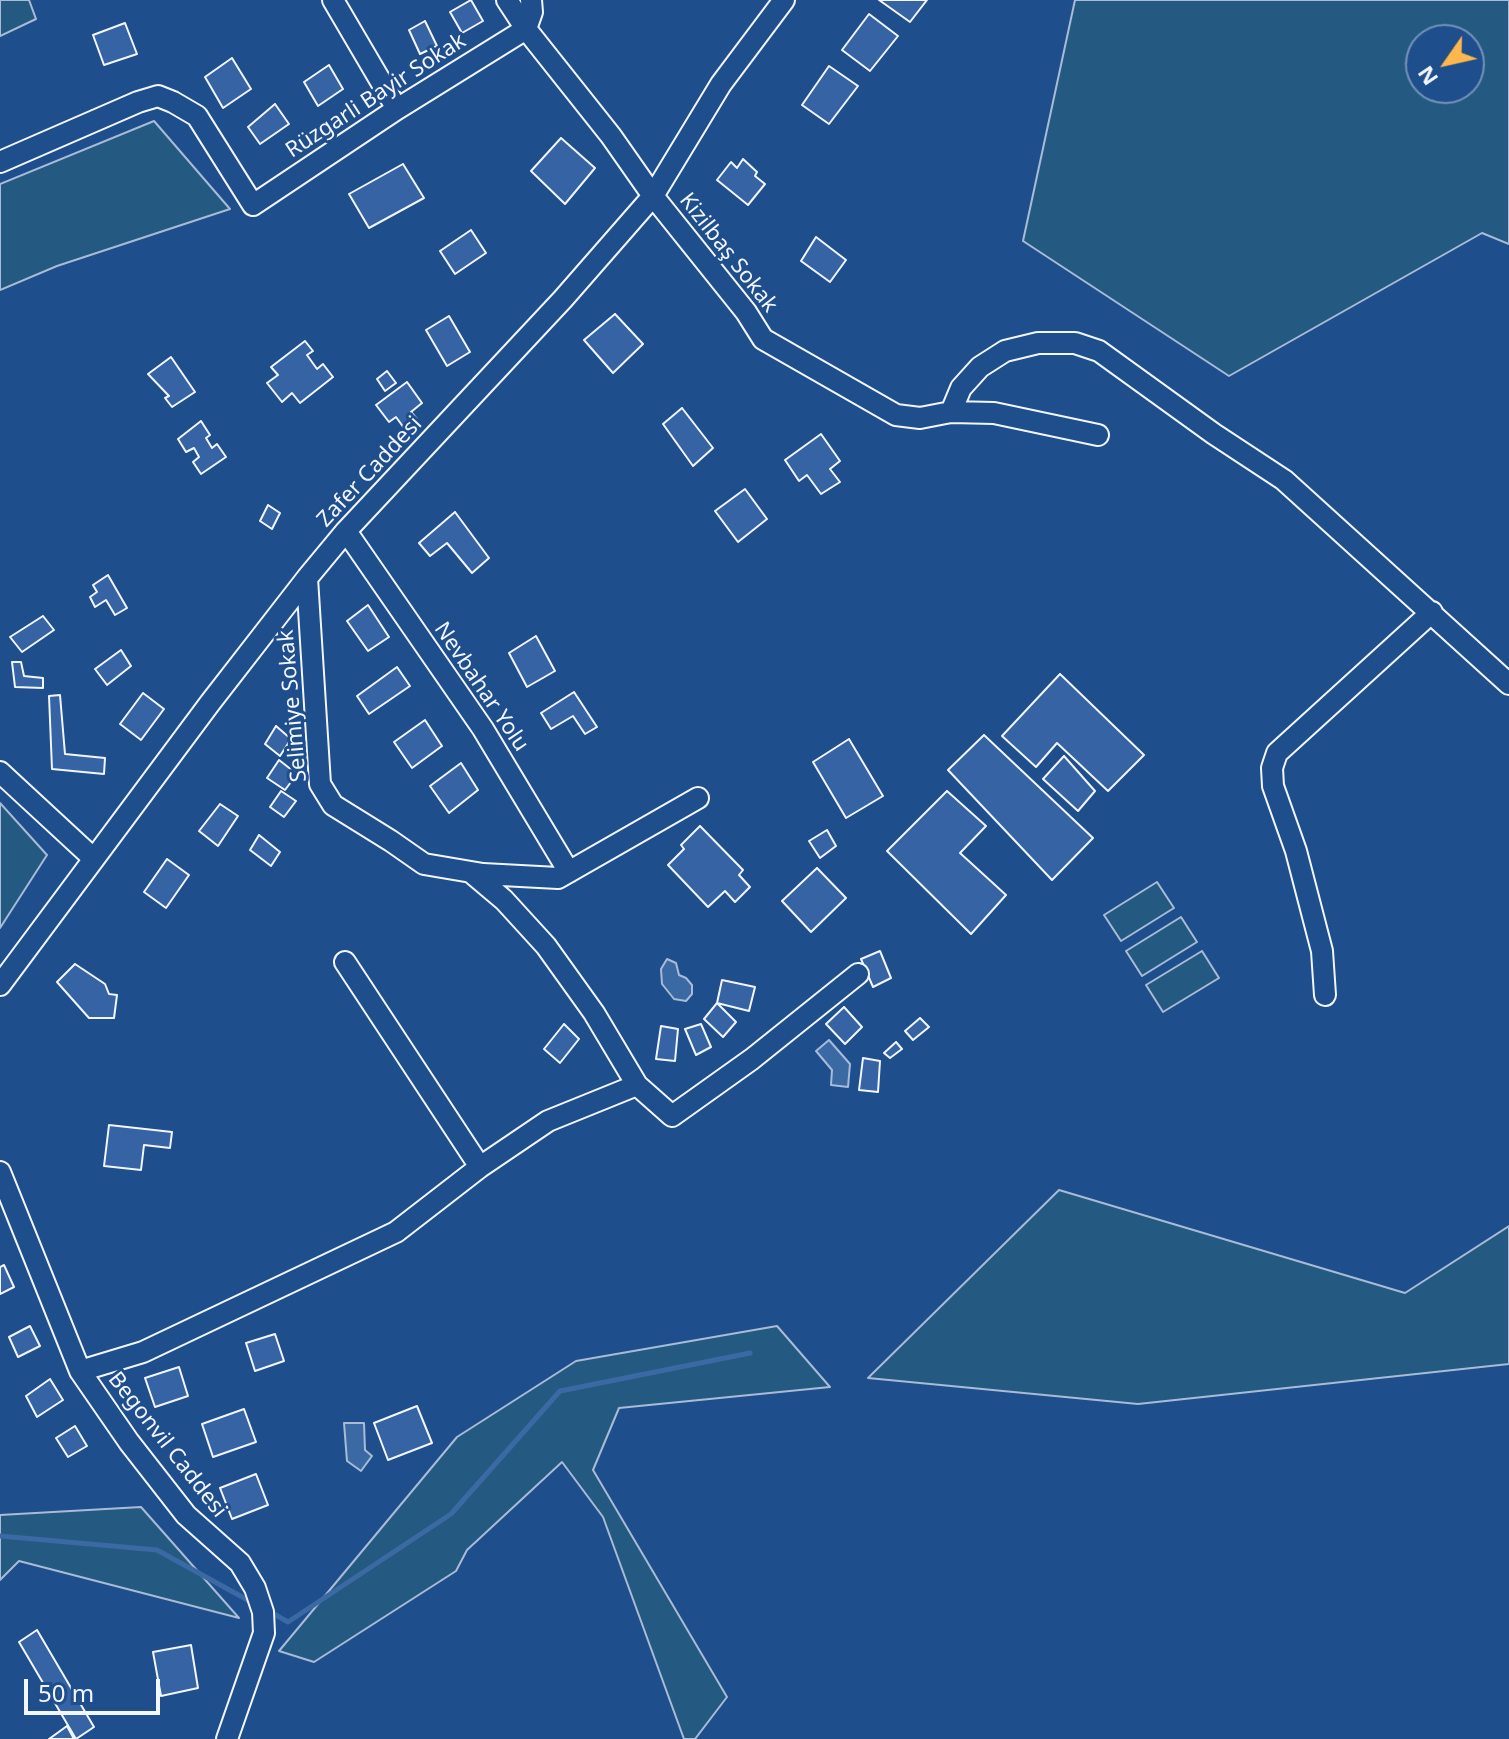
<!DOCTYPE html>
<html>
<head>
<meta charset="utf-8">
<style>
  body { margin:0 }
  #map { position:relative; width:1509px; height:1739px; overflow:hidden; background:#1f4e8c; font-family:"Noto Sans",sans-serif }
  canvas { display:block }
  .north { position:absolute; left:1405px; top:24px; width:80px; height:80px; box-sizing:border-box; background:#1f4e8c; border:2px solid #7391ba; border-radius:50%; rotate:236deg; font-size:22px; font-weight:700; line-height:32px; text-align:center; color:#f2f6ff }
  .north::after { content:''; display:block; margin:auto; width:28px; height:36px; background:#ffb74d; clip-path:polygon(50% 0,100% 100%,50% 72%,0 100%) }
  .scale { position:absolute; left:24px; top:1679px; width:136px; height:36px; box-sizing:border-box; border:4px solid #f2f6ff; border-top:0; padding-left:10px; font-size:24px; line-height:28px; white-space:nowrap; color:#f2f6ff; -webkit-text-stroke:6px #1f4e8c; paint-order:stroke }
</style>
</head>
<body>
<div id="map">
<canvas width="1509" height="1739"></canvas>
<div class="north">N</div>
<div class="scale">50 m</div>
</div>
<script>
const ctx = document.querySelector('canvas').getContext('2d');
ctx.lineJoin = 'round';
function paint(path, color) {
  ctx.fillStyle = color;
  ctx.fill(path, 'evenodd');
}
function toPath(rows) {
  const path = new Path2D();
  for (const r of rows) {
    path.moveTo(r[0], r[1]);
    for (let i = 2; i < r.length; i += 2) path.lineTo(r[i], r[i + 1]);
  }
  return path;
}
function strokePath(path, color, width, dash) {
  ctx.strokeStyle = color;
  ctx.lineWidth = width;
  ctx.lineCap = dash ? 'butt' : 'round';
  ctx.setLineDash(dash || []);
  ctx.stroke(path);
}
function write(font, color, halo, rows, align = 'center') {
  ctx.font = font + ' "Noto Sans",sans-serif';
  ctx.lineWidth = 6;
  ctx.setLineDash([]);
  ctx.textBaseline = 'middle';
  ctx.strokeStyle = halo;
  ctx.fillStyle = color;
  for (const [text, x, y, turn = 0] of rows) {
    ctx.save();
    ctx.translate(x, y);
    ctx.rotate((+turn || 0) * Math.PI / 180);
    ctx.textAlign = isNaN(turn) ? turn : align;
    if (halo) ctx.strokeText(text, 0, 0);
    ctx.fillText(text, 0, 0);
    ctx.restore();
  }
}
const green = toPath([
  [0,0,29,0,36,19,0,36,0,0],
  [1075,0,1509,0,1509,244,1482,233,1229,376,1023,241,1075,0],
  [1421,40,1469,40,1469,88,1421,88,1421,40],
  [154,121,230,209,57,266,0,290,0,184,154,121],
  [0,803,47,855,0,928,0,803],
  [1157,882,1174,908,1121,941,1104,915,1157,882],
  [1181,917,1197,942,1142,976,1126,951,1181,917],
  [1202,951,1219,978,1163,1012,1146,985,1202,951],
  [1059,1190,1405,1293,1509,1226,1509,1364,1138,1404,868,1378,1059,1190],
  [777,1326,830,1387,619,1408,593,1470,727,1697,695,1739,684,1739,603,1517,562,1462,467,1550,456,1571,314,1662,279,1651,457,1437,576,1361,777,1326],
  [141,1507,239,1618,19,1561,0,1580,0,1515,141,1507]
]);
const water = toPath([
  [667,959,676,963,679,975,686,978,692,985,692,994,686,1001,674,999,662,984,661,969,667,959],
  [829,1040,850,1064,848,1087,831,1085,832,1070,816,1051,829,1040],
  [344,1423,364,1423,365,1450,372,1456,361,1471,347,1461,344,1423]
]);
const stream = toPath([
  [0,1536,157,1550,253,1603],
  [269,1611,288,1622,451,1514,560,1391,750,1353]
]);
const building = toPath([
  [471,0,483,21,462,33,450,12,471,0],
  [879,0,927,0,910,22,879,0],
  [869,14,898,36,870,71,842,50,869,14],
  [425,21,437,46,420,54,409,30,425,21],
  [125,23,137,54,104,65,93,35,125,23],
  [232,58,251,89,223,108,205,77,232,58],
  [329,65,343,89,318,106,304,82,329,65],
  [829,66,858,86,829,124,802,105,829,66],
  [275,104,289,124,260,144,248,127,275,104],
  [561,138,595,168,565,204,531,171,561,138],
  [743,159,757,172,755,176,765,184,748,205,717,180,731,162,737,168,743,159],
  [403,164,424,198,369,228,349,194,403,164],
  [471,230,486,253,455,274,440,251,471,230],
  [816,237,846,260,830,282,801,261,816,237],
  [615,314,643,344,613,373,584,340,615,314],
  [449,316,470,352,447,366,426,330,449,316],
  [305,341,313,351,307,355,317,369,323,364,333,377,300,403,292,393,282,402,267,383,278,375,271,367,305,341],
  [171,357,195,392,172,407,165,398,169,396,148,374,171,357],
  [387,371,396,383,385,391,377,379,387,371],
  [407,382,422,403,411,412,417,419,404,428,396,417,389,422,376,405,407,382],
  [682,408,713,448,693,466,663,424,682,408],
  [201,421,210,435,206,438,212,448,217,444,226,457,201,474,193,462,199,457,194,448,186,452,178,439,201,421],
  [821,434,840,461,830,469,840,482,821,494,807,475,799,481,785,460,821,434],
  [745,489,767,519,738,542,715,511,745,489],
  [268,505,280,513,272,529,260,521,268,505],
  [455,512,489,558,472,573,447,543,430,556,419,543,455,512],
  [108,575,127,608,115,615,106,600,95,607,90,597,97,592,93,585,108,575],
  [368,605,389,637,368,651,347,621,368,605],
  [43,616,54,630,22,652,10,637,43,616],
  [536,636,555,671,527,687,509,653,536,636],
  [121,650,131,666,107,685,95,669,121,650],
  [12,662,21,662,24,676,43,678,43,688,15,687,12,662],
  [397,667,410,686,369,714,357,696,397,667],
  [1060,674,1144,755,1108,791,1057,743,1036,767,1002,736,1060,674],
  [574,692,597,727,585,734,573,716,551,729,541,713,574,692],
  [143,693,164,709,141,740,120,724,143,693],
  [60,695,65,754,105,758,104,774,52,769,49,696,60,695],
  [425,720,442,746,412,768,394,742,425,720],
  [276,726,291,739,280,756,265,744,276,726],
  [984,735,1093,838,1052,880,948,770,984,735],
  [849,739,883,796,846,818,813,762,849,739],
  [1064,756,1095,791,1078,811,1043,779,1064,756],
  [279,760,297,774,285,790,267,778,279,760],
  [461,763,478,790,449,813,430,786,461,763],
  [281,791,296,801,284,817,270,807,281,791],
  [947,791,986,826,960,853,1006,895,971,934,887,851,947,791],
  [220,804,238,816,218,846,199,831,220,804],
  [700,826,743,870,739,875,750,887,735,902,725,891,708,907,668,865,684,849,681,845,700,826],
  [827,830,836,846,820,858,809,841,827,830],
  [259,835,280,852,271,866,250,850,259,835],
  [167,859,189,875,166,908,144,892,167,859],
  [817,868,846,898,811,932,782,901,817,868],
  [880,951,891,978,873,987,861,959,880,951],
  [75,964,105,984,109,994,117,995,114,1018,89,1018,57,982,75,964],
  [722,980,755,987,749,1011,717,1003,722,980],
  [717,1003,736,1022,723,1037,704,1019,717,1003],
  [844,1007,862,1027,845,1044,826,1024,844,1007],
  [920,1018,929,1027,913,1040,905,1031,920,1018],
  [564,1024,579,1039,560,1063,544,1049,564,1024],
  [701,1024,711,1047,696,1055,685,1029,701,1024],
  [661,1026,678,1029,675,1061,656,1059,661,1026],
  [896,1042,902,1049,890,1058,884,1053,896,1042],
  [863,1058,880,1061,878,1092,859,1090,863,1058],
  [109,1125,172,1132,170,1148,144,1145,141,1170,104,1166,109,1125],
  [4,1265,14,1287,0,1294,0,1267,4,1265],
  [30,1326,40,1346,18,1357,9,1337,30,1326],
  [275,1334,284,1361,255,1371,246,1343,275,1334],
  [179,1367,188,1396,155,1407,145,1378,179,1367],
  [50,1379,63,1400,37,1417,26,1396,50,1379],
  [417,1406,432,1443,388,1460,374,1423,417,1406],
  [244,1409,256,1442,213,1457,202,1424,244,1409],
  [75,1426,87,1446,68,1457,56,1438,75,1426],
  [256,1474,268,1505,232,1519,220,1488,256,1474],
  [37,1630,94,1727,76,1739,19,1642,37,1630],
  [191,1645,198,1688,161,1696,153,1652,191,1645],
  [67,1726,74,1739,49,1739,67,1726]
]);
const minor = toPath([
  [333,0,397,109],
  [507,0,526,29,611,136,653,196,746,312,763,339,896,415,920,418,951,412,994,413,1098,435],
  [0,162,138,102,158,96,173,102,197,116,253,205,397,109,526,29,532,12,531,0],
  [951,412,961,388,980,367,1005,351,1038,343,1075,343,1099,351,1214,434,1284,480,1509,684],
  [346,531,483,729,569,872],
  [307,578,320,784,333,805,391,841,424,864,483,874,558,878,698,798],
  [0,772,94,859],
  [472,873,504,900,546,946,594,1013,637,1085,672,1116,752,1059,858,974],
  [345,962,480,1167],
  [0,985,210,703,307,578,346,531,563,299,653,196,721,84,784,0],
  [1325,995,1322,951,1296,851,1273,786,1272,768,1277,753,1432,612],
  [0,1172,80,1371,129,1442,186,1515,240,1563,255,1588,263,1612,264,1633,227,1739],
  [80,1371,143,1352,396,1232,480,1167,548,1121,637,1085]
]);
const streetNames = [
  ["Rüzgarli Bayir Sokak",376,96,-33],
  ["Kizilbaş Sokak",728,253,52],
  ["Zafer Caddesi",370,472,-47],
  ["Nevbahar Yolu",481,687,56],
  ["Selimiye Sokak",293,706,-95],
  ["Begonvil Caddesi",167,1445,52]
];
paint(green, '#245a82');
strokePath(green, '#a8bbd7', 2);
paint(water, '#3b69a3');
strokePath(water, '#a8bbd7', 2);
strokePath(stream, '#3b69a3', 5);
paint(building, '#3563a3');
strokePath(building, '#f2f6ff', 2);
strokePath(minor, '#f2f6ff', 24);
strokePath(minor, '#1f4e8c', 20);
write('22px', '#f2f6ff', '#1f4e8c', streetNames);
</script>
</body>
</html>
